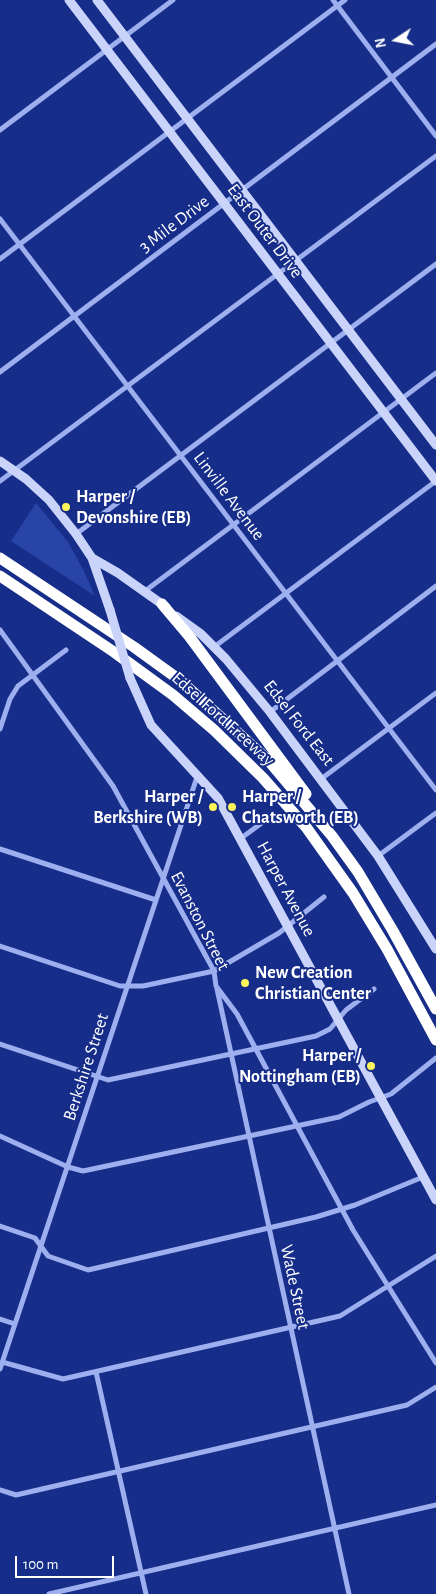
<!DOCTYPE html>
<html>
<head>
<meta charset="utf-8">
<style>
  body { margin:0 }
  #map { position:relative; width:436px; height:1594px; overflow:hidden; background:#162d89; font-family:"Alegreya Sans",sans-serif }
  canvas { display:block }
  .north { position:absolute; left:371px; top:15px; width:50px; height:50px; -webkit-text-stroke:4px #162d89; paint-order:stroke; rotate:259deg; font-size:14px; font-weight:700; line-height:20px; text-align:center; color:#fff }
  .north::after { content:''; display:block; margin:auto; width:18px; height:22px; background:#fff; clip-path:polygon(50% 0,100% 100%,50% 72%,0 100%) }
  .scale { position:absolute; left:15px; top:1556px; width:99px; height:22px; box-sizing:border-box; border:2px solid #fff; border-top:0; padding-left:6px; font-size:15px; line-height:18px; white-space:nowrap; color:#fff; -webkit-text-stroke:4px #162d89; paint-order:stroke }
</style>
</head>
<body>
<div id="map">
<canvas width="436" height="1594"></canvas>
<div class="north">N</div>
<div class="scale">100 m</div>
</div>
<script>
const ctx = document.querySelector('canvas').getContext('2d');
ctx.lineJoin = 'round';
function paint(path, color) {
  ctx.fillStyle = color;
  ctx.fill(path, 'evenodd');
}
function toPath(rows) {
  const path = new Path2D();
  for (const r of rows) {
    path.moveTo(r[0], r[1]);
    for (let i = 2; i < r.length; i += 2) path.lineTo(r[i], r[i + 1]);
  }
  return path;
}
function strokePath(path, color, width, dash) {
  ctx.strokeStyle = color;
  ctx.lineWidth = width;
  ctx.lineCap = dash ? 'butt' : 'round';
  ctx.setLineDash(dash || []);
  ctx.stroke(path);
}
function write(font, color, halo, rows, align = 'center') {
  ctx.font = font + ' "Alegreya Sans",sans-serif';
  ctx.lineWidth = 4;
  ctx.setLineDash([]);
  ctx.textBaseline = 'middle';
  ctx.strokeStyle = halo;
  ctx.fillStyle = color;
  for (const [text, x, y, turn = 0] of rows) {
    ctx.save();
    ctx.translate(x, y);
    ctx.rotate((+turn || 0) * Math.PI / 180);
    ctx.textAlign = isNaN(turn) ? turn : align;
    if (halo) ctx.strokeText(text, 0, 0);
    ctx.fillText(text, 0, 0);
    ctx.restore();
  }
}
const green = toPath([
  [36,503,68,542,84,571,95,596,11,541]
]);
const street = toPath([
  [333,0,436,136],
  [0,130,173,0],
  [0,219,436,790],
  [0,259,345,0],
  [0,372,436,44],
  [0,481,436,156],
  [76,534,436,264],
  [145,591,436,373],
  [0,630,113,786,214,971,216,986,237,1014,353,1230,436,1363],
  [214,647,436,481],
  [270,712,436,586],
  [0,729,10,699,18,686,66,650],
  [321,779,436,693],
  [240,839,263,822],
  [0,849,156,900],
  [378,856,436,813],
  [0,946,120,986,143,986,214,971,279,933,324,897],
  [217,989,349,1594],
  [0,1044,108,1080,316,1036,330,1029,346,1010,374,989],
  [0,1136,68,1167,83,1171,339,1117,369,1102,391,1094,436,1058],
  [0,1226,35,1238,48,1256,88,1270,316,1217,355,1205,423,1177],
  [0,1319,15,1324],
  [2,1362,63,1379,340,1316,436,1256],
  [0,1369,198,774],
  [96,1372,146,1594],
  [0,1490,16,1495,407,1405,436,1387],
  [49,1594,436,1505]
]);
const secondary = toPath([
  [69,0,436,481],
  [97,0,436,445],
  [0,461,26,479,49,500,76,534,92,558,110,610],
  [92,558,118,573,166,607],
  [176,616,201,634,226,659,270,712,378,856,436,949],
  [130,678,151,725,218,798,436,1200]
]);
const highway = toPath([
  [0,558,134,647,181,681,268,760,332,836,358,872,393,931,436,1009],
  [0,576,114,652,173,695,214,730,263,778,306,827,353,893,387,949,436,1040],
  [162,604,189,636,306,794]
]);
const secondaryBridge = toPath([
  [110,610,130,678]
]);
const markers = [
  [66,507,5,"#fff65b"],
  [213,807,5,"#fff65b"],
  [232,807,5,"#fff65b"],
  [245,983,5,"#fff65b"],
  [371,1066,5,"#fff65b"]
];
const streetNames = [
  ["3 Mile Drive",174,224,-37],
  ["East Outer Drive",265,231,53],
  ["Linville Avenue",229,496,53],
  ["Edsel Ford Freeway",223,719,42],
  ["Edsel Ford East",299,723,52],
  ["Harper Avenue",286,889,62],
  ["Evanston Street",200,921,63],
  ["Berkshire Street",86,1067,-72],
  ["Wade Street",295,1287,78]
];
const poiNames = [
  ["Harper /",76,497],
  ["Devonshire (EB)",76,518],
  ["Harper /",203,797,"right"],
  ["Berkshire (WB)",203,818,"right"],
  ["Harper /",242,797],
  ["Chatsworth (EB)",242,818],
  ["New Creation",255,973],
  ["Christian Center",255,994],
  ["Harper /",361,1056,"right"],
  ["Nottingham (EB)",361,1077,"right"]
];
paint(green, '#2844a7');
strokePath(street, '#9dafee', 5);
strokePath(secondary, '#cad4fa', 9);
strokePath(highway, '#fff', 11);
strokePath(secondaryBridge, '#cad4fa', 9);
for (const [x, y, r, color] of markers) {
  const dot = new Path2D();
  dot.arc(x, y, r, 0, 2 * Math.PI);
  ctx.fillStyle = color;
  ctx.fill(dot);
  strokePath(dot, '#162d89', 2);
}
write('18px', '#fff', '#162d89', streetNames);
write('bold 18px', '#fff', '#162d89', poiNames, 'left');
</script>
</body>
</html>
